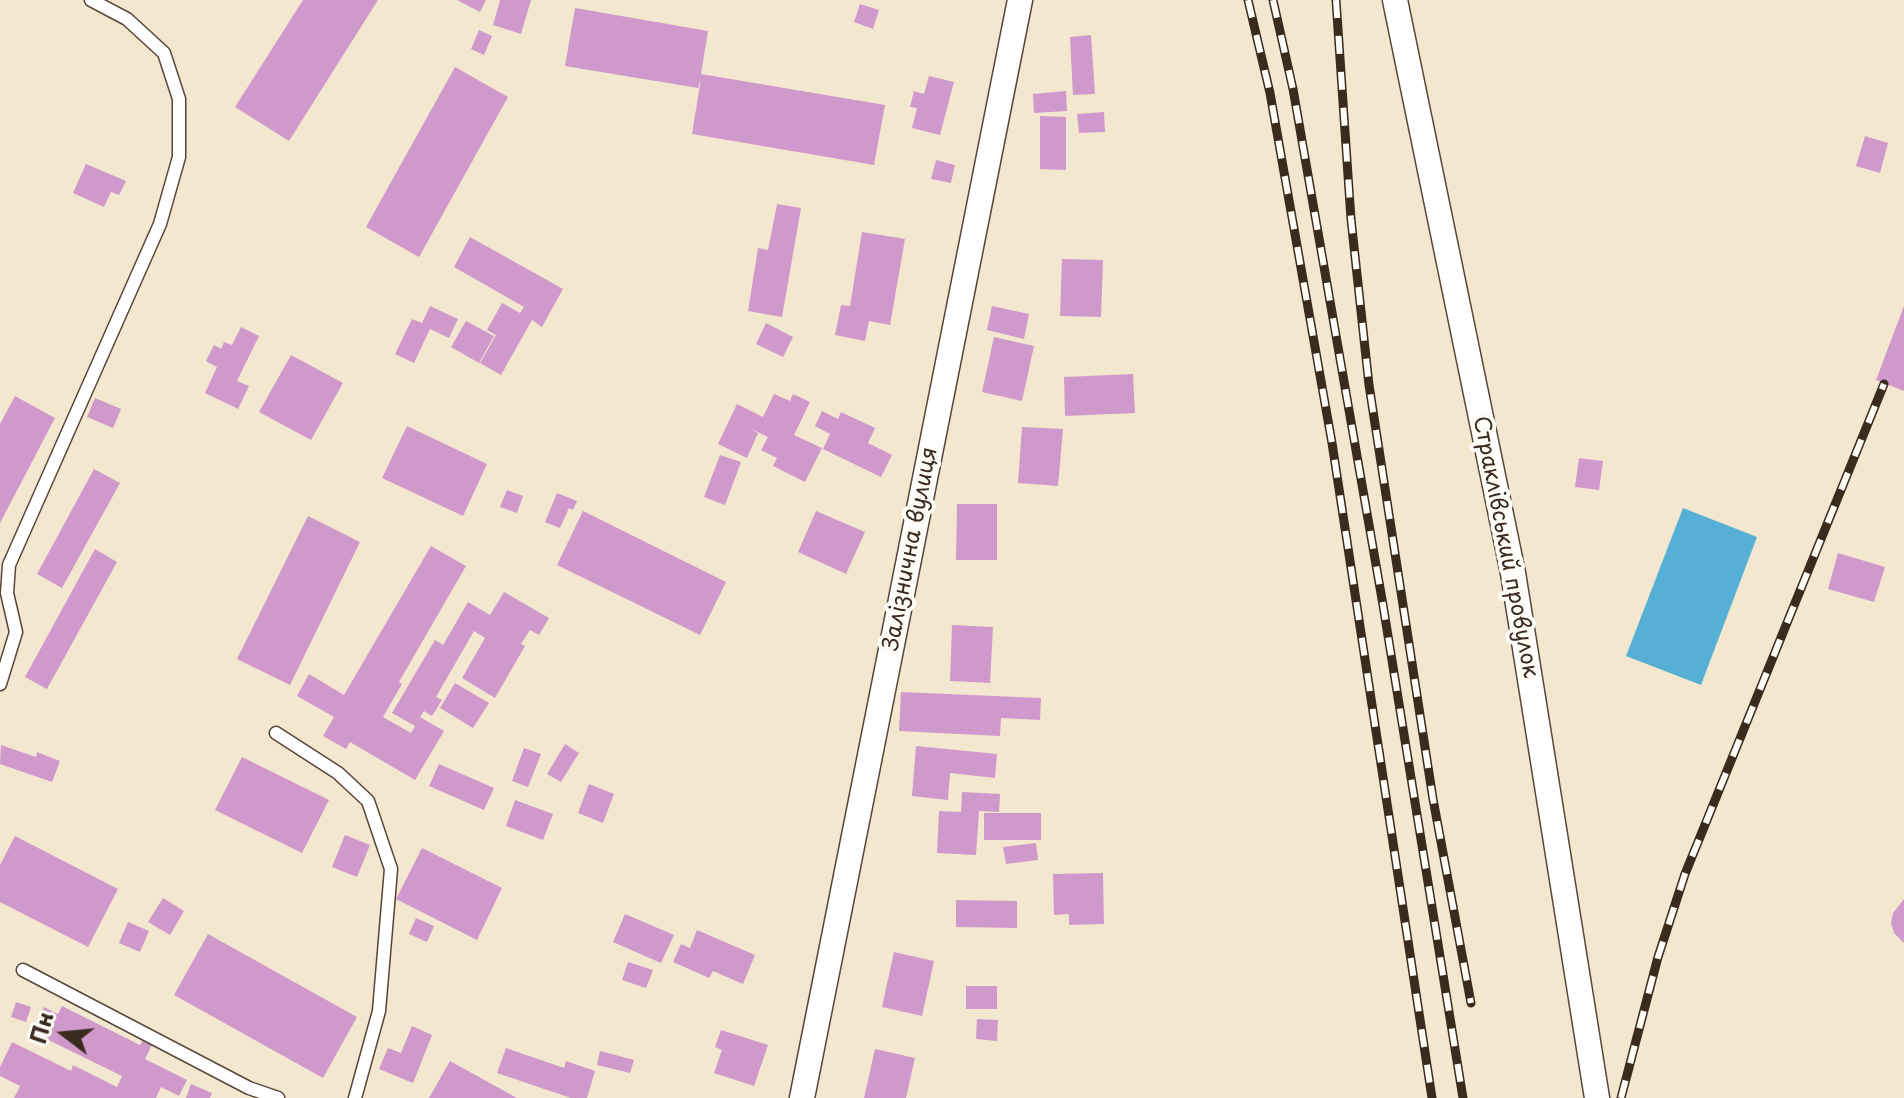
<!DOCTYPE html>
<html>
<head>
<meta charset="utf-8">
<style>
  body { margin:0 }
  #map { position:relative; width:1904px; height:1098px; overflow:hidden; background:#f4e7d0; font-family:"Playpen Sans",sans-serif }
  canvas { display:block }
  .north { position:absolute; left:24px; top:994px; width:80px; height:80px; -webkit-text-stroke:6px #fdfcf7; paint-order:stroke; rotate:286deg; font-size:22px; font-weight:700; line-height:32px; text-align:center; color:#3b2a1e }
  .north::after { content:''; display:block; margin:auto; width:28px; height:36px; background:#3b2a1e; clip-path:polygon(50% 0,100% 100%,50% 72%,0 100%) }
</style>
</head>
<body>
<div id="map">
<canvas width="1904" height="1098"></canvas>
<div class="north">Пн</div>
</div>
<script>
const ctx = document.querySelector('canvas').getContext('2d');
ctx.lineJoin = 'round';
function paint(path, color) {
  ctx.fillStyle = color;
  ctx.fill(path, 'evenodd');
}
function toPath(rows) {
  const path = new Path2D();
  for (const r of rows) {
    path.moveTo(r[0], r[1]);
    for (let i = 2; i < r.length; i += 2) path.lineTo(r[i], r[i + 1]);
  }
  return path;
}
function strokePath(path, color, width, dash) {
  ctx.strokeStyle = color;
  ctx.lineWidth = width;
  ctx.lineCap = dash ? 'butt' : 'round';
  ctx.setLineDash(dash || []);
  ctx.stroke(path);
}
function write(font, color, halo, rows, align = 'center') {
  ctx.font = font + ' "Playpen Sans",sans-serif';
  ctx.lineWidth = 8;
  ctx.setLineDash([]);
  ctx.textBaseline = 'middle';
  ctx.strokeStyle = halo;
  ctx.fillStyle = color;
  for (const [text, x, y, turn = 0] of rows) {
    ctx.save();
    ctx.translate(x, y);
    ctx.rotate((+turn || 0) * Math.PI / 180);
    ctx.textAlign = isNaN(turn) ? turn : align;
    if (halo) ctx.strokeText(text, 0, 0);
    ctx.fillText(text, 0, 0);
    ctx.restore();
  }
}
const water = toPath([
  [1683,508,1757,537,1701,685,1626,656]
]);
const building = toPath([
  [303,0,378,0,289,141,235,107],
  [457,0,486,0,480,12],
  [500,0,531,0,521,34,493,25],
  [860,4,879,10,873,29,854,22],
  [575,8,708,31,701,74,885,105,874,165,692,134,701,78,698,88,565,66],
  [479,30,492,36,484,55,471,49],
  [1091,35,1095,94,1073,95,1070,37],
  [455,67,508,97,419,257,366,227],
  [929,76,954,82,940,135,912,128,917,108,910,107,914,91,924,94],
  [1066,91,1067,111,1034,113,1033,94],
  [1104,112,1105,132,1079,133,1077,114],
  [1040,116,1066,117,1066,170,1040,169],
  [1865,136,1888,143,1880,173,1856,166],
  [936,160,955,165,951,183,931,179],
  [86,164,126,181,119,195,111,192,104,207,73,193],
  [777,204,801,208,782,317,748,311,758,248,768,250],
  [862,232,905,239,890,325,869,321,865,341,835,335,841,305,850,306],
  [470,237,563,289,542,327,532,320,501,375,480,363,496,335,487,330,502,303,520,313,524,307,454,267],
  [1062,259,1103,260,1101,317,1060,316],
  [430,306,458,319,449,338,430,329,414,363,395,354,412,319,422,323],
  [992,306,1029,314,1024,339,987,330],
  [1904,306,1904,391,1876,380],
  [466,321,494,336,479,363,451,347],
  [766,323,793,337,783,357,756,344],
  [241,327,259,336,237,381,249,386,238,409,205,393,217,367,206,361,214,345,221,349,224,342,232,345],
  [994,337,1034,346,1022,401,982,392],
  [291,355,343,383,311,440,259,412],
  [1133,374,1135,413,1065,416,1064,377],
  [774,394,790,401,793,394,810,402,794,435,822,448,805,482,773,466,777,458,761,450,768,437,747,427,758,433,747,458,718,444,737,404,763,417],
  [15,396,55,418,0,523,0,424],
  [95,398,121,409,113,428,87,417],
  [822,411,838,419,841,412,875,428,868,443,892,455,881,477,823,449,830,434,815,426],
  [407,426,487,464,463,516,382,478],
  [1022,427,1063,429,1058,486,1018,483],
  [720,455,741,462,725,505,704,497],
  [1579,458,1603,461,1599,490,1575,487],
  [94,469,120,483,62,588,37,574],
  [507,490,523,496,517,513,500,507],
  [557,493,577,501,573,510,569,508,560,528,545,522],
  [957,504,997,504,997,560,956,560],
  [583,511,726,582,700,635,557,565],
  [816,511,865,532,846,574,798,552],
  [308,516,360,542,290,685,237,659],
  [431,546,466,566,399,682,402,684,383,717,411,733,415,726,392,713,435,640,443,645,468,602,490,615,504,592,549,618,539,635,530,630,521,644,525,646,495,698,462,678,485,638,474,631,436,697,442,700,432,716,424,711,420,717,444,731,415,780,350,742,346,749,323,736,334,717,297,696,309,674,344,695],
  [95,549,117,562,47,689,25,677],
  [1838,553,1885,567,1874,602,1828,589],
  [952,625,993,627,990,683,950,681],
  [455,683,489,703,473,728,440,708],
  [901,692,1041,698,1040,720,1001,718,1000,736,899,731],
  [565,744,579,753,561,782,547,774],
  [1,745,36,757,37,752,60,761,52,782,0,764],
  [916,746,997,754,995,778,950,773,948,800,912,796],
  [524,748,541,754,528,787,512,781],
  [242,757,329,800,302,853,215,810],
  [439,764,494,788,484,810,429,786],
  [589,784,614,794,603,823,578,813],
  [962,792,1000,794,999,812,979,811,976,855,937,853,939,811,961,812],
  [515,800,553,814,543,840,506,826],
  [984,813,1041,813,1041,840,984,840],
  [345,835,370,845,357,877,332,867],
  [15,836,118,889,88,947,0,902,0,865],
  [1036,843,1038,860,1006,864,1003,847],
  [422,848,502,888,477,940,396,899],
  [1103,873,1104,924,1069,925,1069,914,1054,915,1053,874],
  [163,898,184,911,170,935,148,922],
  [1904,899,1904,943,1894,933,1891,923,1893,913],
  [956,900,1017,901,1017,928,956,927],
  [625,914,674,935,661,963,613,942],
  [416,918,434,926,427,942,409,934],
  [128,922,149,931,140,952,119,943],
  [697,930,755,955,743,984,713,971,709,978,673,962,681,944,690,948],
  [208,934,357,1017,323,1078,174,995],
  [894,952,934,961,922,1016,882,1007],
  [628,962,653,970,646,988,622,980],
  [966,986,997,986,997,1009,966,1009],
  [16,1002,31,1007,26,1022,11,1017],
  [62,1006,140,1045,143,1040,152,1045,145,1059,187,1080,179,1096,161,1087,156,1098,14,1098,20,1086,0,1076,0,1067,12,1042,71,1071,73,1065,117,1087,122,1076,32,1032,44,1007,58,1014],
  [977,1019,998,1020,997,1041,976,1039],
  [412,1026,432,1035,413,1083,379,1069,388,1048,401,1053],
  [721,1030,768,1045,754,1086,714,1073,722,1050,715,1047],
  [506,1048,564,1068,566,1061,595,1071,587,1098,571,1098,497,1073],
  [875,1049,915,1058,906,1098,864,1098],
  [600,1051,634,1060,630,1073,597,1065],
  [450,1061,517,1098,429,1098],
  [191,1084,212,1093,210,1098,186,1098]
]);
const service = toPath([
  [0,684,16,632,7,593,9,565,160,224,179,157,179,99,164,53,127,19,91,0],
  [276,733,338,773,368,801,391,869,379,1011,355,1098],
  [23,970,249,1088,278,1098]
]);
const minor = toPath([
  [1395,0,1513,573,1597,1098],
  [802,1098,1020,0]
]);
const rail = toPath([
  [1248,0,1270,93,1332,443,1432,1098],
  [1273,0,1293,89,1383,605,1463,1098],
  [1336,0,1351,219,1369,385,1433,799,1471,1003],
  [1621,1098,1658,957,1685,874,1884,384]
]);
const streetNames = [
  ["Страклівський провулок",1505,547,79],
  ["Залізнична вулиця",911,549,-79]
];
paint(water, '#56afd4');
paint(building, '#d099cb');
strokePath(service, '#574639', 15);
strokePath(minor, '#574639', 27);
strokePath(service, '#fff', 12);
strokePath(minor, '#fff', 24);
strokePath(rail, '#3b2a1e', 9);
strokePath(rail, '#fdfcf7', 6, [18]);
write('22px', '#3b2a1e', '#fdfcf7', streetNames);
</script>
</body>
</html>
